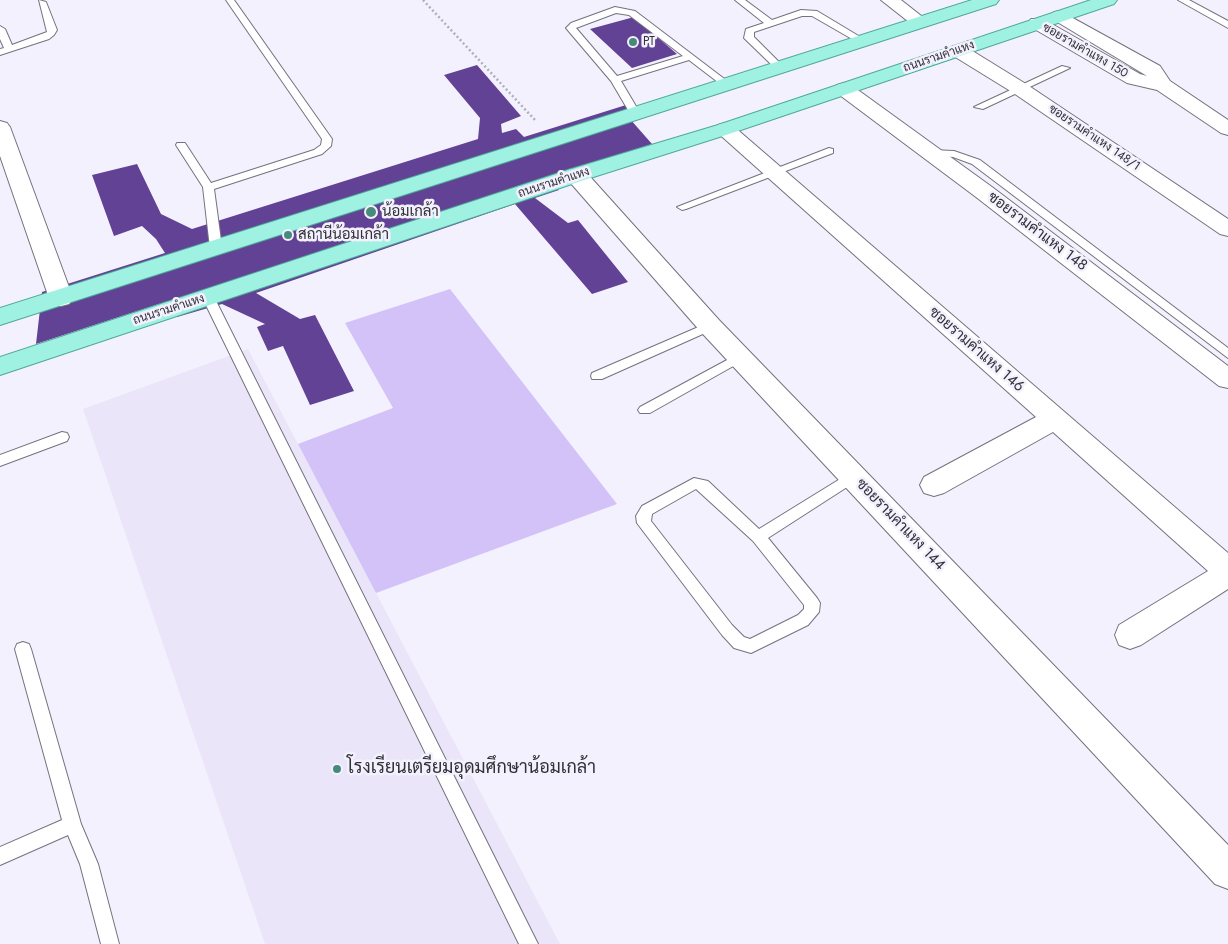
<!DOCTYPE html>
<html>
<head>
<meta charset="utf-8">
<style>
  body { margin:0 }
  canvas { display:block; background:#f4f1fe }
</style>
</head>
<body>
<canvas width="1228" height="944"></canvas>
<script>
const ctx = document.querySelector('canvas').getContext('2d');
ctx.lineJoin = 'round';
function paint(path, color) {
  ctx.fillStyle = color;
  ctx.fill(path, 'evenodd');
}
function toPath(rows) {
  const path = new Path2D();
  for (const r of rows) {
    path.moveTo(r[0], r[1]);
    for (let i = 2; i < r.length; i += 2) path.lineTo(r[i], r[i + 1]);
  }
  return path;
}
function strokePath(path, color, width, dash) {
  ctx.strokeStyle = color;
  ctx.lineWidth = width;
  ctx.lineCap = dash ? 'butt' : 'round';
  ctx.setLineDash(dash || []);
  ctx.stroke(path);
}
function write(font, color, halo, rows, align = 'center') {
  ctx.font = font + ' Jost,Sarabun,sans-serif';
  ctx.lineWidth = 5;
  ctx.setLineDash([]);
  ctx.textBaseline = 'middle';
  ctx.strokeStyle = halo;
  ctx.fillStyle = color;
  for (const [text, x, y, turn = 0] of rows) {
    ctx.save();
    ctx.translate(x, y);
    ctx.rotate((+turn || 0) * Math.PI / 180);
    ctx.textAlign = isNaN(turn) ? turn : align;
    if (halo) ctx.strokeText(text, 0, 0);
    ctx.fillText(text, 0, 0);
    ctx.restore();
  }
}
const built = toPath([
  [248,349,298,444,560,944,265,944,83,409]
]);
const green = toPath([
  [450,289,617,504,376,593,298,444,393,408,345,323]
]);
const building = toPath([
  [634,17,677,54,632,68,590,29],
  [477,65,521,116,501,124,502,133,516,129,524,137,626,105,630,119,652,144,547,177,559,190,535,198,568,223,578,220,628,282,592,294,515,204,256,293,300,319,315,315,354,391,310,405,283,346,268,351,257,327,265,324,222,304,177,317,168,301,36,344,42,292,165,253,156,239,142,226,114,236,92,175,137,164,161,214,192,229,478,139,480,118,444,75]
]);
const path = toPath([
  [423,0,535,120]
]);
const service = toPath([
  [39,0,46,2,57,30,54,35,49,39,0,55,0,49,4,48,0,39,0,26,5,29,12,45,47,32,39,0],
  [226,0,234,0,332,139,331,146,322,154,214,189,222,248,216,252,210,248,203,187,176,145,177,143,185,143,211,183,314,150,321,145,322,139,226,0],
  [735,0,745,0,772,20,801,10,817,11,867,41,859,43,812,16,802,16,754,32,754,37,784,67,776,69,744,38,746,29,764,23,735,0],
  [1178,0,1189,0,1228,21,1228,28,1178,0],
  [615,7,635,11,731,84,723,86,689,60,621,81,640,113,631,115,611,81,566,28,571,23,615,7],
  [616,13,629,15,683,56,617,76,576,28,616,13],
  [1062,66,1070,68,983,109,974,107,1062,66],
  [829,148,833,149,833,153,686,209,682,210,677,207,829,148],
  [931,150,954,151,980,160,1228,348,1228,358,972,164,953,157,927,155,927,151,931,150],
  [208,293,214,297,538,944,519,944,202,297,208,293],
  [710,322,716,326,714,329,602,379,592,379,591,376,592,373,710,322],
  [740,353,744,354,746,357,744,360,650,413,640,413,638,410,640,407,740,353],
  [62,432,67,433,69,437,67,441,0,466,0,455,62,432],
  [853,471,858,472,860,476,858,480,768,538,817,598,820,603,819,612,808,625,751,653,734,648,722,635,637,523,636,516,642,506,694,478,708,481,759,529,853,471],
  [696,489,753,541,804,605,804,609,798,615,750,639,744,637,732,625,651,521,652,514,696,489],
  [23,642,29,644,31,649,81,824,98,864,119,944,101,944,80,864,68,835,0,865,0,847,62,820,15,649,17,644,23,642]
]);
const minor = toPath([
  [881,0,901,0,929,22,926,26,914,26,881,0],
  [1060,11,1160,66,1170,81,1228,120,1228,135,1221,133,1157,90,1127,83,1031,27,1028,23,1031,19,1043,19,1140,74,1147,76,1054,20,1051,16,1054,12,1060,11],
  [959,45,966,47,1026,84,1228,219,1228,236,1220,234,1012,92,952,55,950,51,952,47,959,45],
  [844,83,851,85,992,187,1228,366,1228,388,1219,386,976,197,837,93,834,89,837,85,844,83],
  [0,121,7,123,10,127,73,298,69,304,61,306,53,304,49,298,0,156,0,121],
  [725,123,732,125,1228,553,1228,589,1141,645,1130,649,1119,645,1115,635,1119,625,1208,571,1053,432,944,493,934,496,924,493,920,485,924,477,1036,417,718,133,715,129,718,125,725,123],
  [576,169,584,170,719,320,1228,845,1228,889,1215,884,701,332,568,180,565,175,568,170,576,169]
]);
const primary = toPath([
  [972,0,999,0,996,4,0,325,0,308,972,0],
  [1091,0,1117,0,1114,4,732,133,584,180,0,375,0,357,568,170,718,125,1091,0]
]);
const markers = [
  [633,42,5,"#478a7c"],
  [371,212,6,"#478a7c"],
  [288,235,5,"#478a7c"],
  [337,769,5,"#478a7c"]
];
const farPoinames = [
  ["PT",643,42]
];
const farStreetnames = [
  ["ซอยรามคำแหง 150",1085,51,30],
  ["ถนนรามคำแหง",939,57,-19],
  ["ซอยรามคำแหง 148/1",1094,138,34],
  ["ถนนรามคำแหง",554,183,-18],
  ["ถนนรามคำแหง",169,310,-18]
];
const poiNames = [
  ["น้อมเกล้า",382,212],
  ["สถานีน้อมเกล้า",298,235]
];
const streetNames = [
  ["ซอยรามคำแหง 148",1037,232,37],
  ["ซอยรามคำแหง 146",976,350,41],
  ["ซอยรามคำแหง 144",900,525,46]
];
const nearPoinames = [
  ["โรงเรียนเตรียมอุดมศึกษาน้อมเกล้า",347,769]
];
paint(built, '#eae5f9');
paint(green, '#d3c2f8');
paint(building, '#624294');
strokePath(service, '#75727d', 2);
strokePath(minor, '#75727d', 2);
strokePath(primary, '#4fa899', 2);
strokePath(path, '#b1aeb9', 2.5, [2, 2.5]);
paint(service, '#fff');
paint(minor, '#fff');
paint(primary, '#9ff1e2');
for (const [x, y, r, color] of markers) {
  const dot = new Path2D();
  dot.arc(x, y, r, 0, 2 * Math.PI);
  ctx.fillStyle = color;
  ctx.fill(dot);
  strokePath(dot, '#f4f1fe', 2);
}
write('12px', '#323136', '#f4f1fe', farPoinames, 'left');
write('12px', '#323136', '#f4f1fe', farStreetnames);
write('15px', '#323136', '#f4f1fe', poiNames, 'left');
write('15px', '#323136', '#f4f1fe', streetNames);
write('18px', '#323136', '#f4f1fe', nearPoinames, 'left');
</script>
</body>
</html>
